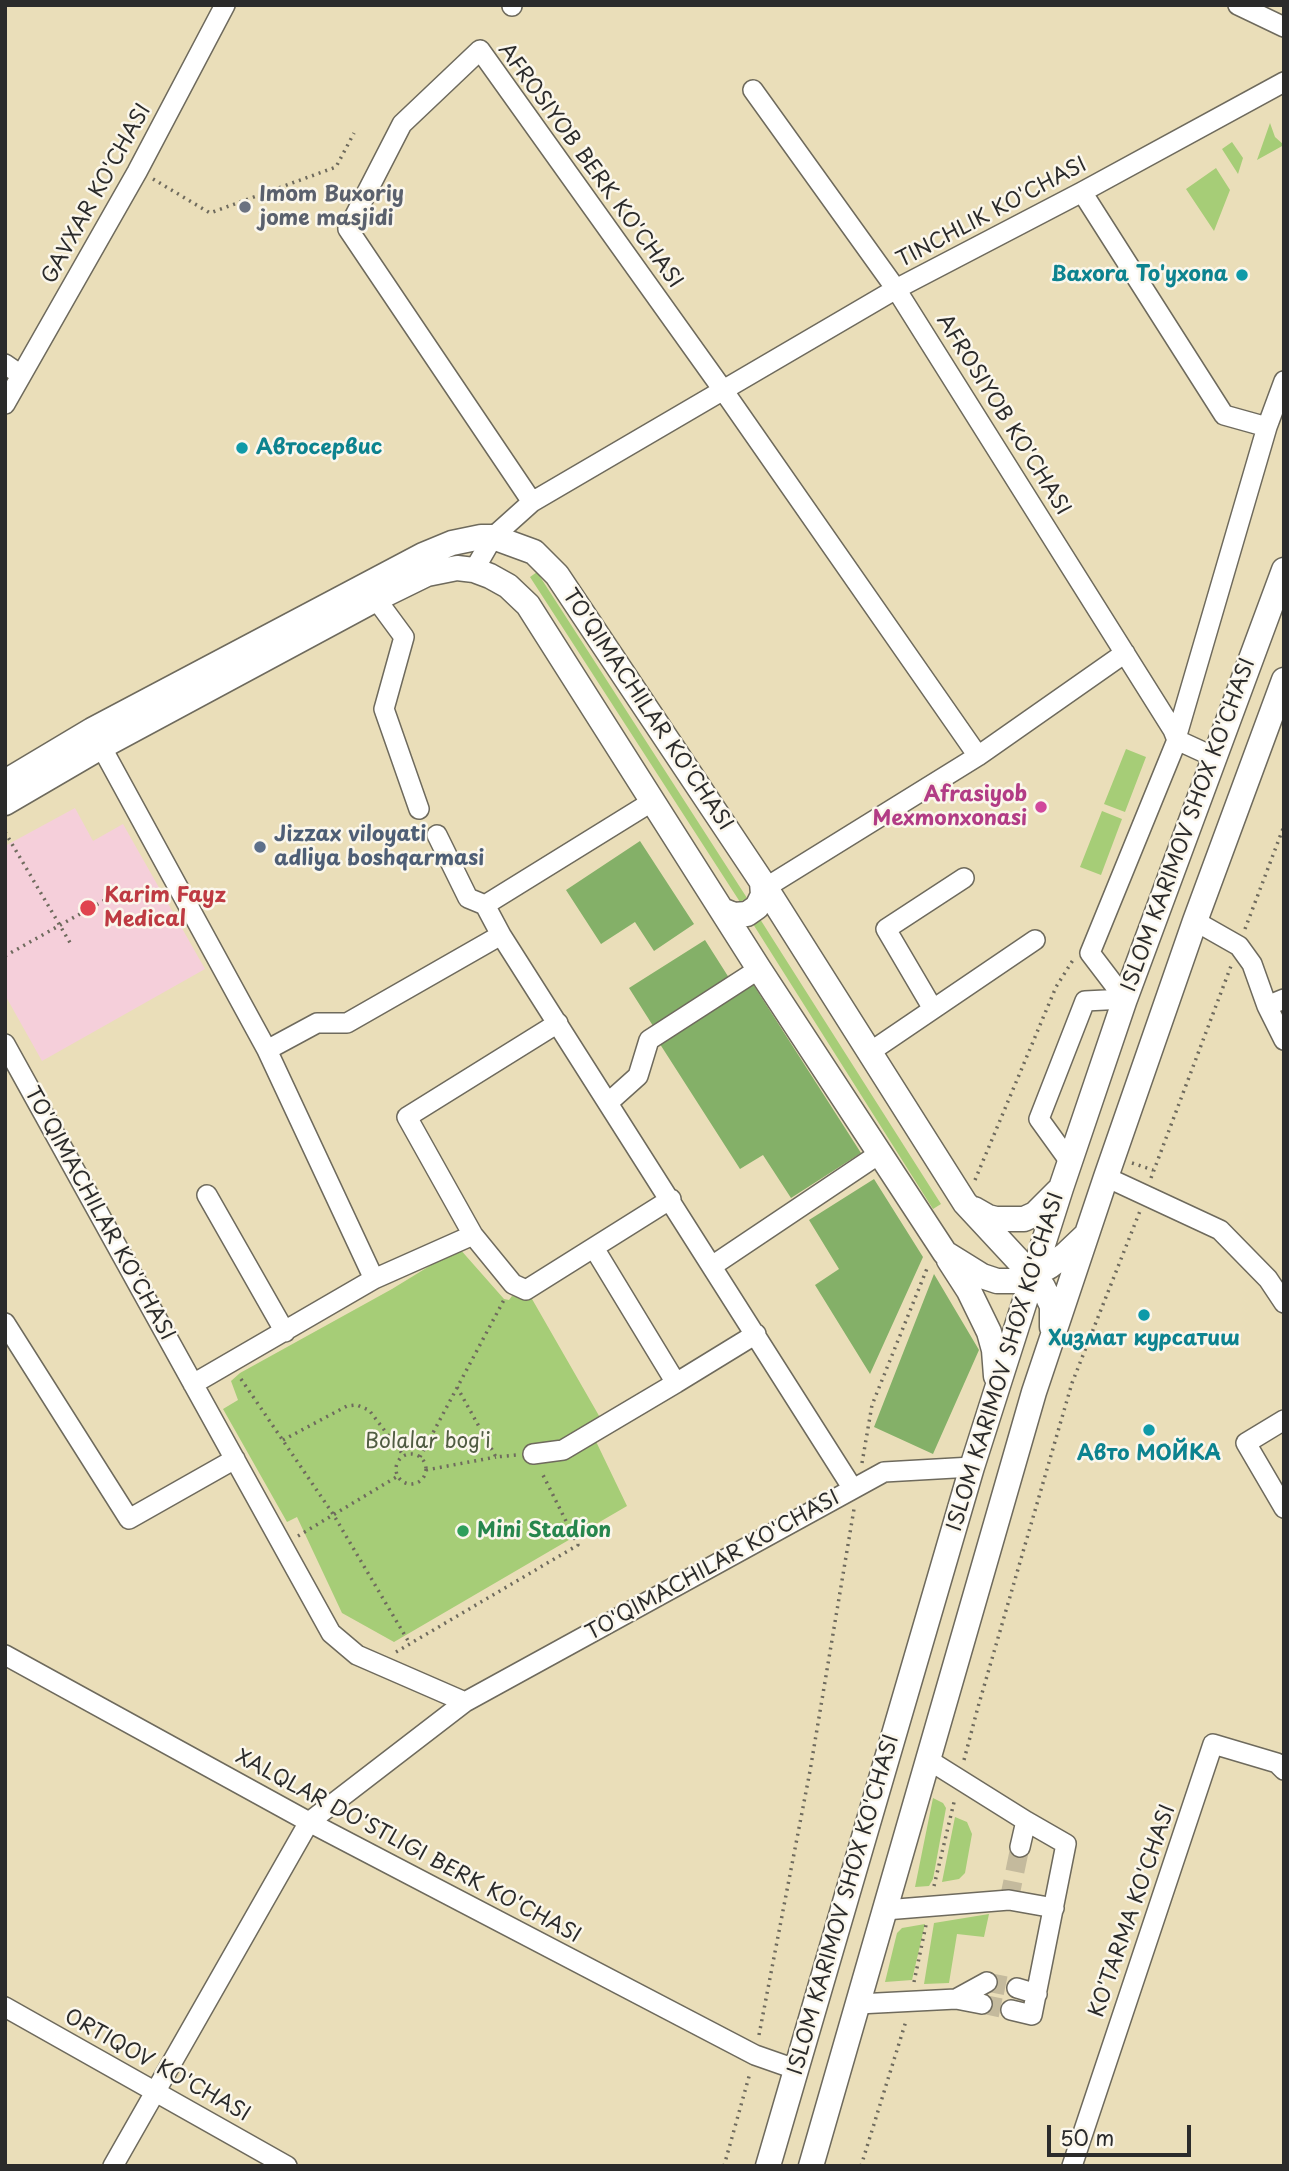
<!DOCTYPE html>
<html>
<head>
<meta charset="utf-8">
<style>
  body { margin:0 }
  #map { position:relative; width:1289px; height:2171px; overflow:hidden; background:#eadeb9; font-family:"Playpen Sans",sans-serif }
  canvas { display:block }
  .frame { position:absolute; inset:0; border:7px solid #2b2b2b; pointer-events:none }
  .scale { position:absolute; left:1047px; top:2125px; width:144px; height:32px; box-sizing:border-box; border:4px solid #2b2b2b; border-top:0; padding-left:9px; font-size:21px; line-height:24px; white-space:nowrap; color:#2b2b2b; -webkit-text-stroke:5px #fbf7ec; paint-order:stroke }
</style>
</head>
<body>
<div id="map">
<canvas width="1289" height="2171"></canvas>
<div class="frame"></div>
<div class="scale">50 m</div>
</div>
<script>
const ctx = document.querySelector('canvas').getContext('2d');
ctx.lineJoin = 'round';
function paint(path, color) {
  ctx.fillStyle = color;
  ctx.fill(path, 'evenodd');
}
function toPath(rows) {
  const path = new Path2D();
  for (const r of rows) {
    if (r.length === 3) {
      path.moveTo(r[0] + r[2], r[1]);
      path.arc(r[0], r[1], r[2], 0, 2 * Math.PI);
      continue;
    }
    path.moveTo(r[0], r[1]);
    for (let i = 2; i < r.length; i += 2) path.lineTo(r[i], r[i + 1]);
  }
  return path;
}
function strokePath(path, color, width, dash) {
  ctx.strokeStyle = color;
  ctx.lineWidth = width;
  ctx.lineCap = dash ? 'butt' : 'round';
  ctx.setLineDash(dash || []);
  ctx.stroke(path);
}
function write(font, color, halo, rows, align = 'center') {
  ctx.font = font + ' "Playpen Sans",sans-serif';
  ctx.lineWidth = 5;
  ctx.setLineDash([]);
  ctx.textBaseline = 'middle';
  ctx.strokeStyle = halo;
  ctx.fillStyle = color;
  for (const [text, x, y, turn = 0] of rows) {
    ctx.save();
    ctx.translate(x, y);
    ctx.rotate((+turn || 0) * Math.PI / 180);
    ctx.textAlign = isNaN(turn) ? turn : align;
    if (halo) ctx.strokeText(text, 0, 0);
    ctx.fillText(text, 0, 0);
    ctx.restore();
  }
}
const built = toPath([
  [75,808,93,841,123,824,205,969,42,1061,5,995,5,846]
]);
const green = toPath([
  [1270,123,1275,137,1284,145,1257,160],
  [1232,142,1243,158,1238,174,1222,149],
  [1216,168,1230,190,1214,231,1186,189],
  [537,572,747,898,740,902,530,577],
  [1126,749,1146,757,1125,812,1104,804],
  [1102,811,1122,819,1101,875,1080,867],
  [760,919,941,1204,933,1209,753,924],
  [459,1248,504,1299,509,1300,512,1296,532,1299,602,1421,590,1429,627,1506,394,1642,342,1613,297,1517,287,1522,223,1409,238,1400,231,1381,240,1373,392,1289],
  [933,1798,943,1803,946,1808,933,1879,929,1886,915,1887],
  [955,1817,967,1822,972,1834,965,1873,959,1879,942,1882],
  [989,1914,984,1937,957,1934,949,1983,924,1984,934,1923],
  [925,1924,912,1980,885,1982,897,1933,902,1928]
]);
const forest = toPath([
  [640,841,694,924,654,951,635,922,601,944,566,890],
  [705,940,731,981,655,1029,629,988],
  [751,981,861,1153,791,1198,763,1155,740,1169,658,1041],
  [874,1179,923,1257,870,1374,815,1285,839,1269,809,1220],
  [934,1274,979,1350,933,1454,874,1427]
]);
const minorTunnel = toPath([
  [1009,1900,1020,1847],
  [987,1982,1017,1988],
  [982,2004,1011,2010]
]);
const path = toPath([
  [153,179,210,213,336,167,354,133],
  [5,832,72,946],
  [1245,929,1284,826],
  [5,956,112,896],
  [1132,1163,1153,1170],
  [1151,1178,1231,966],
  [975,1180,1056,987,1073,960],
  [241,1379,333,1514,410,1644],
  [457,1387,496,1457,516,1455],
  [283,1440,347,1406,357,1405,369,1410,404,1456],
  [411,1469,15],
  [420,1457,505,1298],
  [862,1463,872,1405,928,1266],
  [426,1470,496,1457],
  [298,1536,398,1476],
  [396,1652,578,1545,541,1471],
  [964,1760,978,1707,1072,1383,1140,1211],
  [934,1886,955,1798],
  [914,1982,926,1925],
  [759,2035,810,1771,854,1509],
  [724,2166,750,2073],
  [861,2166,906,2021]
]);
const minor = toPath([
  [1238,5,1284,27],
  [512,6,512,5],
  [753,90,896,289,1173,730,1177,740,1214,757],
  [1082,192,1224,415,1267,427],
  [5,364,21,375],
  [5,404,137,172,225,5],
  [532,502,348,229,402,124,480,50,723,390,978,756],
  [474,570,493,537,532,502,896,289,1082,192,1284,82],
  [376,599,404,637,384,709,419,809],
  [1177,735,1267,427,1284,381],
  [96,737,267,1050,317,1023,347,1023,501,935,853,1489],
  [437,835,468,898,485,905],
  [765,888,978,756,1125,653],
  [1195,921,1239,946,1252,964,1267,1006,1284,999],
  [501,935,485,905,653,801],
  [1267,1006,1284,1040],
  [933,1009,886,929,964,878],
  [5,1044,331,1633,357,1655,465,1702],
  [267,1050,374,1279,473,1235,407,1117,558,1023],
  [870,1052,1035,940],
  [609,1102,638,1076,649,1040,759,969],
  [1070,1162,1039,1119,1085,1001,1125,999,1090,953,1177,740],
  [1106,1177,1220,1230,1268,1279,1284,1303],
  [207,1195,285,1332],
  [473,1235,513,1284,526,1290,671,1199],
  [712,1266,879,1154],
  [5,1323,129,1519,235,1459],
  [676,1383,756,1334],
  [193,1384,374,1279],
  [1284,1420,1246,1443,1284,1508],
  [533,1454,563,1450,676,1383,594,1248],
  [5,1655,309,1822,755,2055,795,2069],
  [927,1759,1026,1821,1020,1847],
  [885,1910,1009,1900,1054,1908],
  [1017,1988,1037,1994],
  [956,1999,987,1982],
  [858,2004,956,1999,982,2004],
  [5,2007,287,2166],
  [1011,2010,1032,2015,1066,1844,1026,1821],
  [113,2166,309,1822,465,1702,884,1472,972,1467],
  [1072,2166,1213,1744,1277,1763,1284,1770]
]);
const major = toPath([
  [5,782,92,730,423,555,452,543,481,537,493,537,534,552,557,575,762,882,965,1203,1043,1287,1052,1306,1052,1327],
  [5,803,101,747,376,599,427,574,457,568,474,570,490,576,508,586,528,605,759,969,945,1253,982,1276,997,1281,1015,1281,1033,1276,1050,1266,1066,1254,1085,1236],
  [722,910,734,915,747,914,757,907,763,895,762,882],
  [974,1209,988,1217,996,1219,1024,1219,1035,1214,1058,1191],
  [949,1260,969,1291,989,1332,994,1350,996,1376],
  [768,2166,972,1467,1061,1188,1125,999,1284,570],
  [811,2166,1034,1392,1106,1177,1195,921,1284,680]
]);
const markers = [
  [245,207,7,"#6b7280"],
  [1242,275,7,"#0f9aa8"],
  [242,448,7,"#0f9aa8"],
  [1041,807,7,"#d1479c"],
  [260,847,7,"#5c6f8a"],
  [88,908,9,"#e0444e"],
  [1144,1315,7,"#0f9aa8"],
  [1149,1430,7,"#0f9aa8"],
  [463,1531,7,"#2e9e5b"]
];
const streetNames = [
  ["AFROSIYOB BERK KO'CHASI",590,166,54],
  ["GAVXAR KO'CHASI",97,194,-61],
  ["TINCHLIK KO'CHASI",992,213,-28],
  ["AFROSIYOB KO'CHASI",1003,415,58],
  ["TO'QIMACHILAR KO'CHASI",647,710,56],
  ["ISLOM KARIMOV SHOX KO'CHASI",1189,825,-70],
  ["TO'QIMACHILAR KO'CHASI",99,1214,61],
  ["ISLOM KARIMOV SHOX KO'CHASI",1006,1362,-73],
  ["TO'QIMACHILAR KO'CHASI",713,1566,-29],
  ["XALQLAR DO'STLIGI BERK KO'CHASI",408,1847,28],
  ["ISLOM KARIMOV SHOX KO'CHASI",844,1905,-74],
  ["KO'TARMA KO'CHASI",1133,1911,-71],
  ["ORTIQOV KO'CHASI",157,2066,29]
];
const worshipNames = [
  ["Imom Buxoriy",259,195],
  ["jome masjidi",259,219]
];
const cultureNames = [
  ["Baxora To'yxona",1228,275,"right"],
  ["Автосервис",256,448,"left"],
  ["Хизмат курсатиш",1144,1339],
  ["Авто МОЙКА",1149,1454]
];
const hotelNames = [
  ["Afrasiyob",1027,795],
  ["Mexmonxonasi",1027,819]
];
const serviceNames = [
  ["Jizzax viloyati",274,835],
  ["adliya boshqarmasi",274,859]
];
const healthNames = [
  ["Karim Fayz",104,896],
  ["Medical",104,920]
];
const parkNames = [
  ["Bolalar bog'i",428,1442]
];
const leisureNames = [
  ["Mini Stadion",477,1531]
];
paint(built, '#f5cfda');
paint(green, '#a6cd77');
paint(forest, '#84b068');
strokePath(minorTunnel, '#c4ba9d', 19, [19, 10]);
strokePath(minor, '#6e6a5d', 22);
strokePath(major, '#6e6a5d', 27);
strokePath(path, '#6e6a5d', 3.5, [2, 5]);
strokePath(minor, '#fff', 19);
strokePath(major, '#fff', 24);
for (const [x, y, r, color] of markers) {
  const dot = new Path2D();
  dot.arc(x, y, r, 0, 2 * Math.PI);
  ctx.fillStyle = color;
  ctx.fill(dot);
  strokePath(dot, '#fbf7ec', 2.5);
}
write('21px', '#2b2b2b', '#fbf7ec', streetNames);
write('bold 21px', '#5b616d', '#fbf7ec', worshipNames, 'left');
write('bold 21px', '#0d838f', '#fbf7ec', cultureNames);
write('bold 21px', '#b23c85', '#fbf7ec', hotelNames, 'right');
write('bold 21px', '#4e5e75', '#fbf7ec', serviceNames, 'left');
write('bold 21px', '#be3a42', '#fbf7ec', healthNames, 'left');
write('21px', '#505c42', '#fbf7ec', parkNames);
write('bold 21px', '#27864d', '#fbf7ec', leisureNames, 'left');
</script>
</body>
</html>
